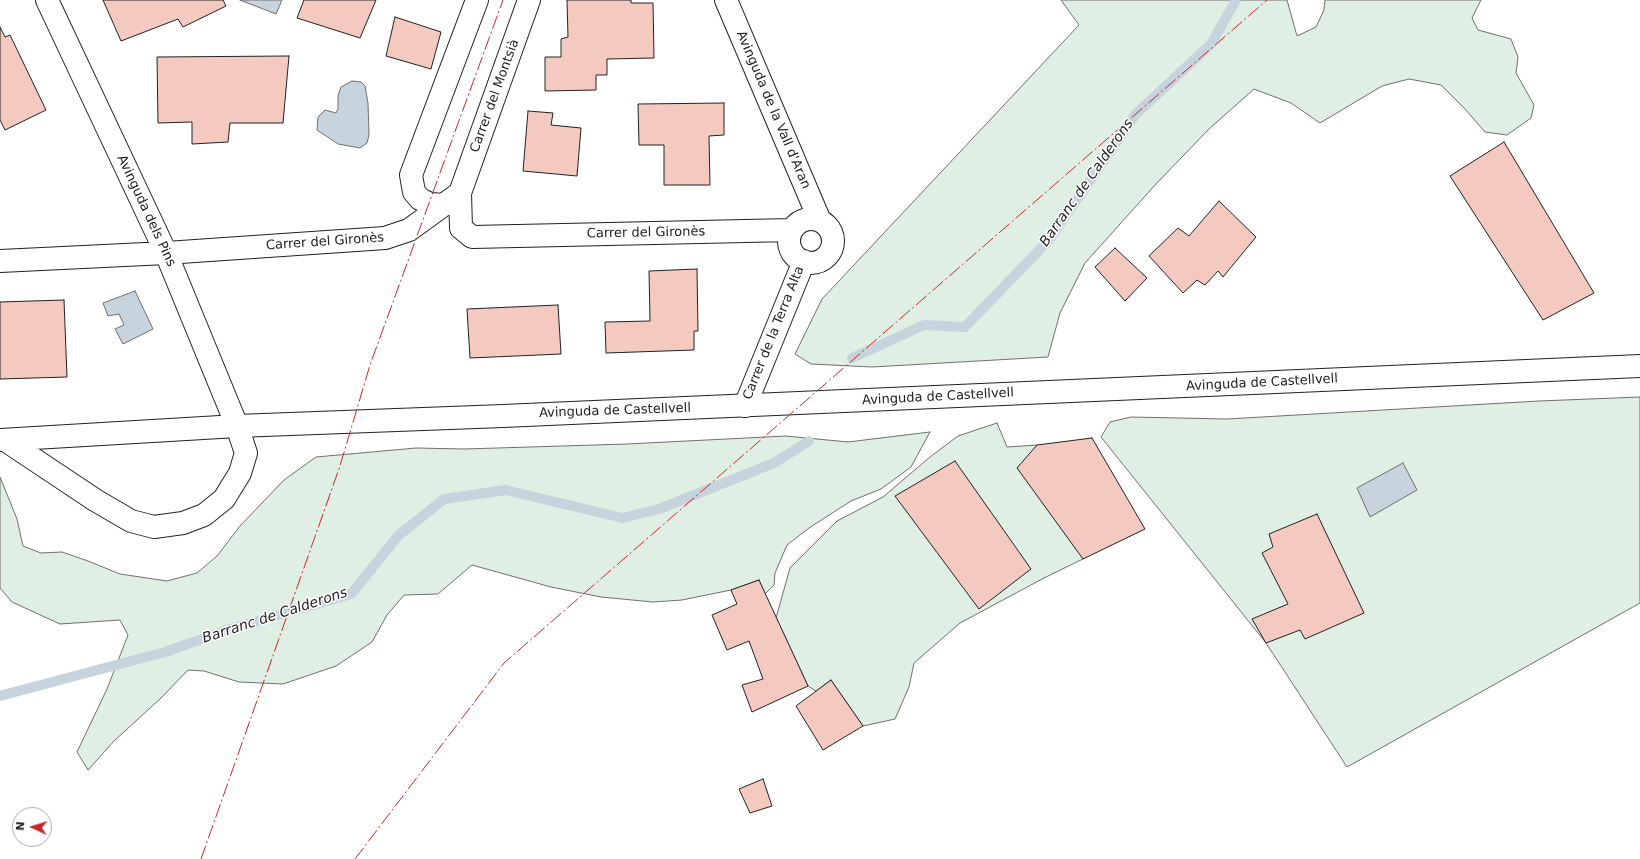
<!DOCTYPE html>
<html>
<head>
<meta charset="utf-8">
<style>
  body { margin:0 }
  #map { position:relative; width:1640px; height:859px; overflow:hidden; background:#fff; font-family:"DejaVu Sans",sans-serif }
  canvas { display:block }
  .north { position:absolute; left:12px; top:807px; width:40px; height:40px; box-sizing:border-box; background:#fff; border:1px solid #a7a7a7; border-radius:50%; rotate:274deg; font-size:11px; font-weight:700; line-height:16px; text-align:center; color:#222 }
  .north::after { content:''; display:block; margin:auto; width:14px; height:18px; background:#c62828; clip-path:polygon(50% 0,100% 100%,50% 72%,0 100%) }
</style>
</head>
<body>
<div id="map">
<canvas width="1640" height="859"></canvas>
<div class="north">N</div>
</div>
<script>
const ctx = document.querySelector('canvas').getContext('2d');
ctx.lineJoin = 'round';
function paint(path, color) {
  ctx.fillStyle = color;
  ctx.fill(path, 'evenodd');
}
function toPath(rows) {
  const path = new Path2D();
  for (const r of rows) {
    if (r.length === 3) {
      path.moveTo(r[0] + r[2], r[1]);
      path.arc(r[0], r[1], r[2], 0, 2 * Math.PI);
      continue;
    }
    path.moveTo(r[0], r[1]);
    for (let i = 2; i < r.length; i += 2) path.lineTo(r[i], r[i + 1]);
  }
  return path;
}
function strokePath(path, color, width, dash) {
  ctx.strokeStyle = color;
  ctx.lineWidth = width;
  ctx.lineCap = dash ? 'butt' : 'round';
  ctx.setLineDash(dash || []);
  ctx.stroke(path);
}
function write(font, color, halo, rows, align = 'center') {
  ctx.font = font + ' "DejaVu Sans",sans-serif';
  ctx.lineWidth = 3;
  ctx.setLineDash([]);
  ctx.textBaseline = 'middle';
  ctx.strokeStyle = halo;
  ctx.fillStyle = color;
  for (const [text, x, y, turn = 0] of rows) {
    ctx.save();
    ctx.translate(x, y);
    ctx.rotate((+turn || 0) * Math.PI / 180);
    ctx.textAlign = isNaN(turn) ? turn : align;
    if (halo) ctx.strokeText(text, 0, 0);
    ctx.fillText(text, 0, 0);
    ctx.restore();
  }
}
const green = toPath([
  [1061,0,1287,0,1297,36,1316,27,1324,10,1325,0,1481,0,1472,18,1478,30,1511,39,1518,57,1516,73,1534,105,1531,118,1507,135,1485,132,1465,109,1441,85,1409,79,1382,86,1320,123,1291,103,1254,89,1209,129,1155,185,1085,263,1060,313,1048,357,872,367,811,364,795,354,822,299,1079,25,1061,0],
  [1640,397,1640,603,1347,767,1266,643,1101,437,1110,422,1131,417,1227,419,1539,401,1640,397],
  [997,423,1007,447,1037,445,1083,559,1044,578,960,623,914,663,909,687,895,719,863,726,831,680,816,691,808,686,776,618,790,568,837,521,883,497,930,457,958,436,997,423],
  [930,432,911,467,881,489,851,501,809,528,787,545,775,573,774,585,765,594,759,580,731,590,682,600,653,602,601,597,551,587,472,565,438,594,404,595,387,615,372,642,336,666,283,684,239,682,204,671,188,670,161,698,114,741,88,770,77,752,107,689,128,635,120,620,60,624,12,602,0,588,0,477,17,519,23,546,41,553,62,552,88,561,120,574,167,581,197,573,217,556,240,526,284,480,316,457,416,448,464,449,627,444,786,436,848,442,930,432]
]);
const water = toPath([
  [240,0,282,0,276,14,240,0],
  [352,81,361,82,365,86,368,103,369,135,367,143,360,148,338,144,317,130,318,117,325,110,336,113,338,109,338,96,341,87,352,81],
  [135,291,153,329,123,344,115,329,124,325,119,314,108,316,103,303,135,291],
  [1403,463,1417,490,1370,517,1357,488,1403,463]
]);
const stream = toPath([
  [852,358,924,325,965,327,1049,240,1136,114,1211,44,1236,0],
  [0,696,165,652,230,629,351,594,399,535,444,499,506,490,622,518,659,509,774,463,809,441]
]);
const building = toPath([
  [103,0,223,0,226,6,183,27,178,19,121,41,103,0],
  [304,0,376,0,360,38,297,18,304,0],
  [567,0,631,0,631,3,653,3,654,58,607,59,607,75,596,75,596,90,545,91,545,57,561,57,561,39,568,37,567,0],
  [395,17,441,32,431,69,386,56,395,17],
  [0,27,5,37,10,35,46,110,5,130,0,120,0,27],
  [289,56,283,123,230,123,228,142,192,144,192,122,158,123,157,57,289,56],
  [724,103,724,135,709,136,710,185,664,185,664,145,639,145,638,104,724,103],
  [528,111,553,113,551,125,581,128,577,176,523,171,528,111],
  [1504,142,1594,293,1543,320,1450,176,1504,142],
  [1219,201,1256,237,1223,277,1218,271,1205,285,1197,280,1183,293,1149,256,1178,228,1189,236,1219,201],
  [1115,248,1147,278,1125,301,1095,267,1115,248],
  [697,269,698,331,694,331,694,350,606,353,605,322,650,321,649,271,697,269],
  [64,300,67,377,0,379,0,302,64,300],
  [558,305,561,354,470,358,467,309,558,305],
  [1092,438,1145,529,1083,559,1017,468,1037,445,1092,438],
  [955,461,1031,569,979,609,895,496,955,461],
  [1317,514,1364,613,1305,639,1300,630,1266,643,1252,619,1288,604,1262,553,1273,547,1269,534,1317,514],
  [759,580,808,686,752,712,742,685,763,679,749,641,727,650,712,615,737,604,731,590,759,580],
  [831,680,863,726,823,750,796,706,831,680],
  [763,779,772,806,750,813,739,789,763,779]
]);
const minor = toPath([
  [47,0,166,253,237,426],
  [529,0,460,193,461,228,472,237,791,230],
  [726,0,820,221],
  [445,205,430,204,420,199,414,192,411,175,477,0],
  [811,241,22],
  [0,261,166,253,385,238,409,230,460,193],
  [745,406,804,261]
]);
const tertiary = toPath([
  [0,440,237,426,503,416,1640,366],
  [5,440,95,500,131,521,154,527,183,523,204,515,224,499,240,473,246,453,237,426]
]);
const power = toPath([
  [201,859,340,466,370,365,503,0],
  [355,859,504,663,1267,0]
]);
const streetNames = [
  ["Carrer del Montsià",495,96,-70],
  ["Avinguda de la Vall d'Aran",773,110,67],
  ["Avinguda dels Pins",146,211,65],
  ["Carrer del Gironès",646,233,-1],
  ["Carrer del Gironès",325,242,-4],
  ["Carrer de la Terra Alta",774,333,-68],
  ["Avinguda de Castellvell",1262,383,-3],
  ["Avinguda de Castellvell",938,397,-3],
  ["Avinguda de Castellvell",615,411,-2]
];
const waterNames = [
  ["Barranc de Calderons",1087,183,-55],
  ["Barranc de Calderons",275,616,-18]
];
paint(green, '#e0efe3');
strokePath(green, '#6f6f6f', 1);
paint(water, '#c7d3dd');
strokePath(water, '#6f6f6f', 1);
strokePath(stream, '#c7d3dd', 10);
paint(building, '#f3c9c0');
strokePath(building, '#222', 1);
strokePath(minor, '#222', 24);
strokePath(tertiary, '#222', 24);
strokePath(minor, '#fff', 22);
strokePath(tertiary, '#fff', 22);
strokePath(power, '#c62828', 1, [14, 3, 2, 3]);
write('13px', '#222', '#fff', streetNames);
write('italic 14px', '#222', '#fff', waterNames);
</script>
</body>
</html>
